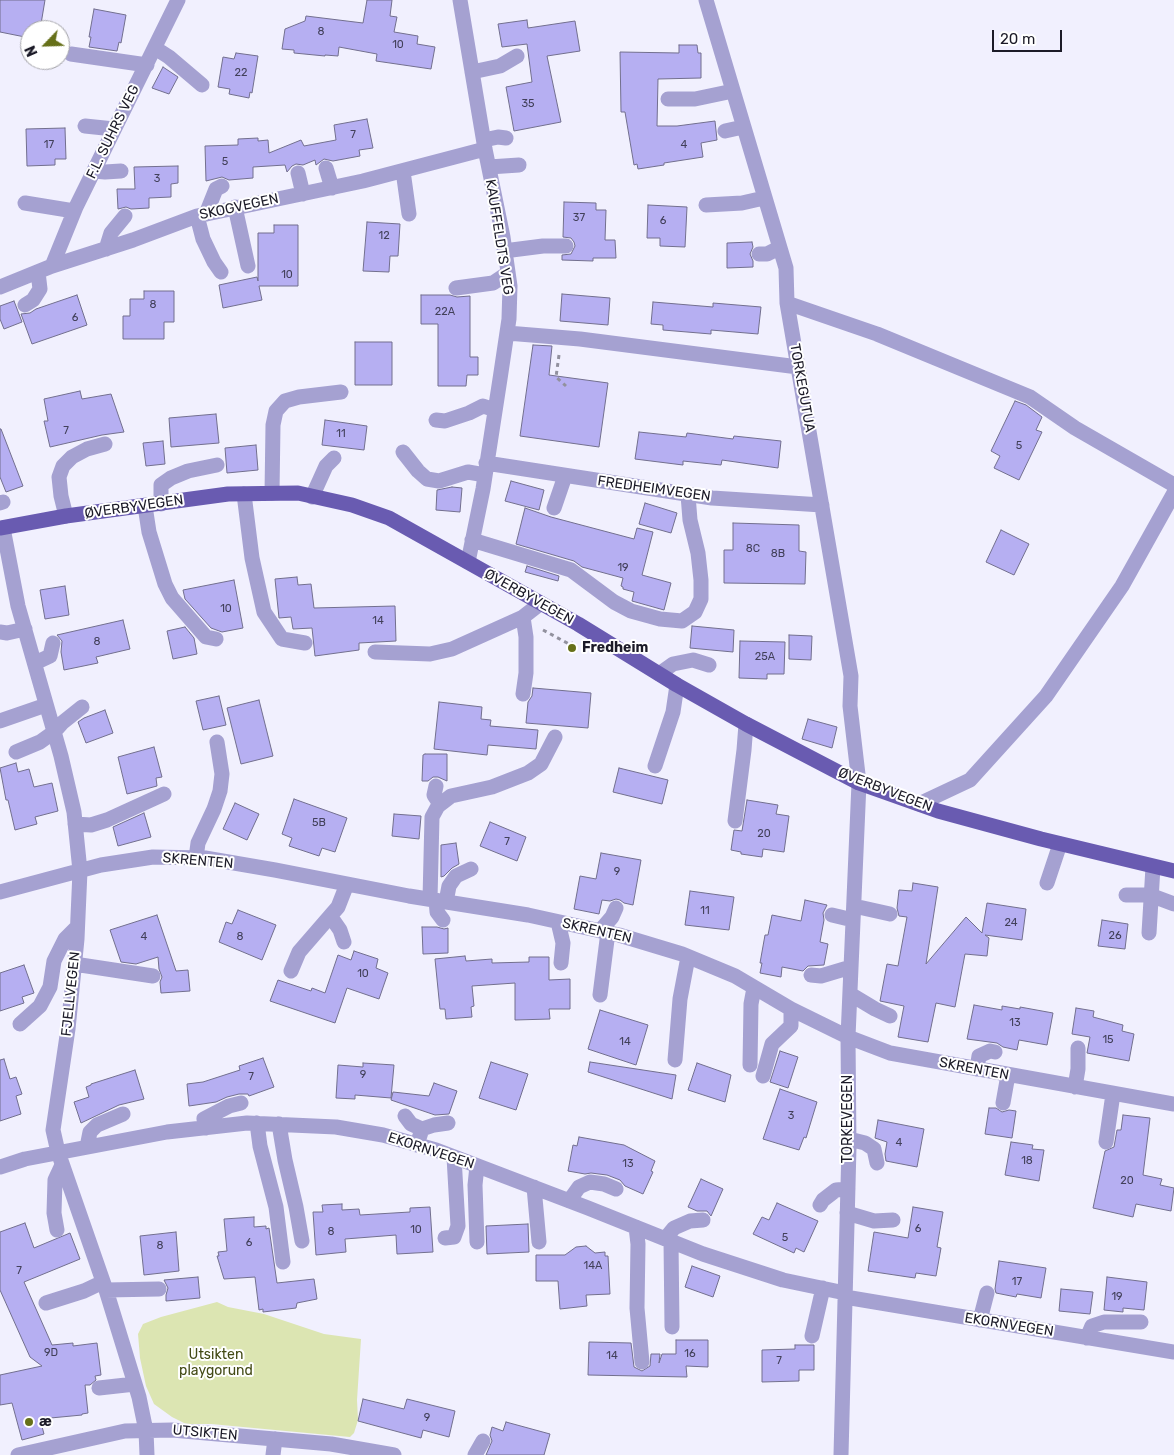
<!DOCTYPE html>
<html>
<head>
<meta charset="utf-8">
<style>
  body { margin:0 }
  #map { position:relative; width:1174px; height:1455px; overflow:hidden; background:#f1f0fe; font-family:Rubik,sans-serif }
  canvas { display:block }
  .north { position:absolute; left:20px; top:20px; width:50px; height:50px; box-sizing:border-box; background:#fff; border:1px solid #a4a4a9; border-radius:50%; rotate:246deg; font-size:14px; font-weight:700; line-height:20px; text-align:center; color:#1c1b28 }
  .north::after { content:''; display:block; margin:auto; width:18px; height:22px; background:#667019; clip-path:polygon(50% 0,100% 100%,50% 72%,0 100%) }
  .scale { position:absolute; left:992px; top:30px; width:70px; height:22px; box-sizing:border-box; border:2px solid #1c1b28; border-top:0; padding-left:6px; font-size:15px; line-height:18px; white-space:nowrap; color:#1c1b28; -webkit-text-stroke:4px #fff; paint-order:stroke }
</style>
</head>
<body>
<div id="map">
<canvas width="1174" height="1455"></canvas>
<div class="north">N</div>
<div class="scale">20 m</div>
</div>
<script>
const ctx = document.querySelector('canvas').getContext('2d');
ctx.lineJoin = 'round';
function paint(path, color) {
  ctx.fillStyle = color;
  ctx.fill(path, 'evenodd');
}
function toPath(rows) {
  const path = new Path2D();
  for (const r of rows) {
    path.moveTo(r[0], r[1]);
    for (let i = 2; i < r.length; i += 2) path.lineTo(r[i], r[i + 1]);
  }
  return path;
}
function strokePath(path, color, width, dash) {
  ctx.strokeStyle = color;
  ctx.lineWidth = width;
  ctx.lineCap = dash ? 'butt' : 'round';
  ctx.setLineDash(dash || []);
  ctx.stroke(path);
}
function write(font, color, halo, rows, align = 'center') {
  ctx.font = font + ' Rubik,sans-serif';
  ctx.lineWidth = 4;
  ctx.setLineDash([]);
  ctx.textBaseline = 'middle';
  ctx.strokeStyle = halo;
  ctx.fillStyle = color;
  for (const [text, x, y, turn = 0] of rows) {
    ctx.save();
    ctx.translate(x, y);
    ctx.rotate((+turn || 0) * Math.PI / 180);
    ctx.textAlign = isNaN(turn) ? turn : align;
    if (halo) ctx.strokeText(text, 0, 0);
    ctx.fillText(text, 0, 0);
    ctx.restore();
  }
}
const green = toPath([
  [217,1302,228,1307,264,1314,324,1334,361,1339,357,1400,358,1420,354,1433,350,1437,211,1424,186,1424,172,1417,154,1404,146,1386,140,1358,138,1334,143,1324,161,1317]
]);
const building = toPath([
  [0,0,45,0,40,30,30,30,30,38,0,32,0,0],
  [367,0,392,0,390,16,397,17,394,32,418,36,417,44,435,47,431,69,376,61,377,54,339,47,338,56,325,55,325,56,294,53,294,50,282,49,285,29,305,21,306,16,363,23,367,0],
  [94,9,126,15,121,43,119,42,117,51,89,47,91,37,89,37,94,9],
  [527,20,528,28,575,21,580,51,547,56,561,122,514,131,506,87,532,82,527,44,502,47,498,24,527,20],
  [679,45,697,45,698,53,701,53,701,78,658,79,657,126,677,126,715,121,717,140,701,143,703,157,664,163,664,165,638,169,637,164,634,165,625,112,621,112,620,52,679,53,679,45],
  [236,53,258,56,252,93,250,92,249,98,229,94,230,89,218,87,223,57,234,59,236,53],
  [163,67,178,77,169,94,152,88,163,67],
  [367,119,373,148,359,150,360,156,333,161,324,159,316,165,315,160,303,165,296,164,292,166,287,172,285,165,253,167,253,178,229,180,222,177,206,181,205,146,238,145,238,139,258,138,258,141,268,140,269,153,301,140,304,146,336,140,334,125,367,119],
  [65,128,66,159,55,159,55,165,27,166,26,129,65,128],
  [178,166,178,183,171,184,171,197,149,198,149,208,131,209,126,207,118,209,117,189,135,189,134,167,178,166],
  [564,202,596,203,596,210,606,210,605,240,615,240,616,258,593,258,593,261,562,260,562,255,571,254,575,246,574,242,571,238,563,237,564,202],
  [648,205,687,207,685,247,660,246,660,238,647,238,648,205],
  [367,222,400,224,398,256,390,256,389,272,363,271,367,222],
  [274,225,298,225,298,286,259,286,262,300,223,308,219,285,257,277,258,281,258,233,274,233,274,225],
  [752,242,753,247,750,254,753,261,753,267,727,268,727,243,752,242],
  [144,291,174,291,174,322,164,322,164,339,123,339,123,316,130,316,130,299,144,299,144,291],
  [562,294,610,298,608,325,560,321,562,294],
  [77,295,87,325,32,344,21,314,30,313,36,309,77,295],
  [421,295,450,295,457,297,470,296,470,357,478,357,478,375,467,375,466,386,438,386,438,324,421,324,421,295],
  [14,301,22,322,4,329,0,319,0,306,14,301],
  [653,302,713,307,713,303,761,307,758,334,711,330,711,334,663,330,663,325,651,324,653,302],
  [355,342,392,342,392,385,355,385,355,342],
  [533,345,552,346,549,375,608,383,599,447,520,436,533,345],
  [80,391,82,399,111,394,124,432,102,435,50,447,44,421,48,421,44,399,80,391],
  [1015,401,1026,405,1042,417,1036,430,1042,432,1019,480,994,468,1000,456,991,451,1015,401],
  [216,414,219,443,171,447,169,418,216,414],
  [325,420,367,426,364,450,322,445,325,420],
  [0,429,1,429,23,486,6,492,0,477,0,429],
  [639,432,686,437,687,433,733,439,734,436,781,441,778,468,722,460,721,465,683,461,683,465,635,459,639,432],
  [163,441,165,464,146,466,143,443,163,441],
  [256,445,258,470,227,473,225,448,256,445],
  [511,481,544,490,539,510,505,501,511,481],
  [452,487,462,488,460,512,436,510,437,490,452,487],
  [645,503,677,513,671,533,639,524,645,503],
  [525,508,551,517,634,539,637,528,653,532,642,575,671,583,664,610,632,601,634,592,623,589,623,587,621,586,623,578,582,567,574,561,516,544,525,508],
  [733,523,799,525,799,551,806,552,805,584,724,583,724,550,733,550,733,523],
  [1001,530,1029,544,1014,575,986,562,1001,530],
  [527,566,559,576,558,581,525,572,527,566],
  [297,577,298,585,311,584,314,608,395,606,396,641,359,643,359,650,315,656,312,628,293,629,291,617,279,618,275,579,297,577],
  [234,580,243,628,222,632,211,628,185,599,183,590,234,580],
  [65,586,69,615,45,619,40,590,65,586],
  [123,620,130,649,96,657,98,663,64,670,61,652,62,641,57,635,123,620],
  [692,626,734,630,733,652,690,648,692,626],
  [185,627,194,638,197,654,173,659,167,631,185,627],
  [789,635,812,636,811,660,789,659,789,635],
  [740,641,785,642,784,674,767,674,767,679,739,678,740,641],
  [533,688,591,693,588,728,526,723,528,702,532,696,533,688],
  [219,696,226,725,203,730,196,701,219,696],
  [259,700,273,756,241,764,227,708,259,700],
  [439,702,482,707,481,719,491,720,490,726,538,730,536,749,488,745,487,755,434,749,439,702],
  [105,710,113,733,86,743,78,722,84,718,105,710],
  [808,719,837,727,832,748,802,739,808,719],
  [154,747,162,777,156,778,157,786,127,794,118,757,154,747],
  [425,754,447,754,447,781,438,777,433,777,428,781,422,781,423,755,425,754],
  [16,763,18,772,29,769,34,787,52,783,58,811,35,817,37,824,15,830,8,800,6,800,0,768,16,763],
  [619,768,668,780,662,804,613,792,619,768],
  [294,799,347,818,335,852,322,848,319,856,289,846,292,838,282,834,294,799],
  [747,800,778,805,776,814,789,816,784,852,763,849,762,857,741,854,741,852,731,850,734,830,742,831,747,800],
  [235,803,259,814,247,840,223,829,235,803],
  [144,813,151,837,118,846,113,827,144,813],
  [394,814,421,816,419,839,392,836,394,814],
  [490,822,526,837,517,861,480,846,490,822],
  [456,843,459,864,452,868,444,876,441,877,441,845,456,843],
  [601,853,641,860,633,905,624,903,620,900,616,899,610,901,602,900,599,914,574,909,580,876,596,879,601,853],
  [913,883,938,887,926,964,966,917,982,933,987,903,1026,909,1022,940,985,935,989,938,987,956,965,954,955,1007,936,1003,928,1042,898,1037,904,1006,880,1001,887,964,898,966,907,917,899,916,897,908,899,890,912,891,913,883],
  [690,891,734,897,729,930,685,925,690,891],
  [805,900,827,905,823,913,824,920,820,942,828,944,824,965,808,966,803,971,782,967,781,977,760,973,762,963,760,963,765,935,768,935,772,915,801,921,805,900],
  [238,910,276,925,262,960,219,942,226,922,232,924,238,910],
  [157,915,176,971,188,970,190,991,161,993,160,982,162,977,159,969,158,957,136,964,121,962,110,930,157,915],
  [1102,920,1128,924,1125,949,1098,946,1102,920],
  [422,927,437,927,444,929,448,928,448,953,423,954,422,927],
  [354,951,378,959,376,968,388,973,379,999,347,988,335,1023,270,1001,278,980,311,991,312,988,325,993,338,955,351,960,354,951],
  [465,956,466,961,492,959,492,963,529,962,529,957,549,957,549,980,570,979,570,1009,549,1009,550,1019,515,1020,515,983,472,986,474,1006,471,1007,472,1017,446,1019,445,1009,440,1009,435,959,465,956],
  [24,965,34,993,22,997,24,1003,0,1011,0,973,24,965],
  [974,1005,1002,1010,1002,1006,1020,1009,1020,1007,1053,1013,1047,1045,1019,1040,1017,1050,1003,1047,997,1043,967,1039,974,1005],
  [1076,1008,1094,1011,1093,1017,1123,1025,1122,1031,1134,1034,1129,1061,1087,1053,1090,1037,1072,1034,1076,1008],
  [600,1010,648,1025,636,1065,588,1049,600,1010],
  [780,1051,798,1057,788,1088,770,1082,780,1051],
  [263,1058,274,1087,249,1096,248,1094,239,1094,227,1097,216,1102,189,1106,187,1084,203,1082,240,1070,239,1066,263,1058],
  [4,1059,10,1079,16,1077,22,1094,16,1096,21,1114,0,1121,0,1060,4,1059],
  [491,1062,528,1074,516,1110,479,1098,491,1062],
  [590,1062,676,1075,672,1099,588,1072,590,1062],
  [363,1063,394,1065,391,1098,355,1095,355,1099,336,1098,338,1065,363,1067,363,1063],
  [697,1063,731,1075,725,1102,688,1090,697,1063],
  [135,1070,144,1099,119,1105,81,1123,74,1102,89,1097,86,1087,91,1085,91,1084,135,1070],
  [434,1083,457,1091,449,1114,435,1115,391,1100,393,1092,429,1096,434,1083],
  [780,1089,817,1102,806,1138,804,1137,799,1150,763,1139,780,1089],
  [989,1108,996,1108,1002,1112,1009,1110,1016,1111,1012,1138,985,1134,989,1108],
  [1123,1115,1150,1118,1143,1175,1162,1179,1160,1185,1174,1188,1171,1211,1136,1204,1133,1217,1093,1208,1105,1151,1114,1147,1117,1130,1121,1130,1123,1115],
  [878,1120,924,1129,917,1167,886,1161,885,1154,887,1142,875,1138,878,1120],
  [579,1137,624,1145,655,1161,651,1171,653,1172,643,1194,625,1186,620,1180,607,1175,591,1173,585,1174,568,1171,573,1145,577,1146,579,1137],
  [1011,1142,1033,1145,1032,1149,1044,1150,1039,1181,1005,1175,1011,1142],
  [701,1179,723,1189,711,1216,707,1211,697,1211,688,1207,701,1179],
  [777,1203,818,1221,804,1252,796,1248,794,1253,753,1234,762,1217,769,1220,777,1203],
  [342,1204,342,1210,359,1209,360,1215,410,1212,410,1208,430,1207,433,1252,397,1254,396,1235,345,1239,346,1252,316,1255,313,1212,323,1212,322,1205,342,1204],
  [913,1207,943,1212,937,1247,941,1248,936,1276,916,1273,915,1278,868,1271,874,1232,908,1238,913,1207],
  [254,1217,254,1227,266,1226,266,1229,269,1228,277,1283,314,1279,317,1299,297,1303,296,1308,263,1312,263,1309,259,1310,255,1277,224,1279,217,1256,219,1256,218,1252,227,1251,224,1219,254,1217],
  [25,1223,34,1248,70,1233,80,1259,24,1282,52,1345,73,1343,73,1346,97,1343,101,1375,95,1376,96,1380,90,1385,85,1385,88,1413,82,1414,82,1415,40,1419,44,1434,22,1440,12,1403,0,1405,0,1375,42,1366,30,1357,0,1290,0,1232,25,1223],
  [528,1224,529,1252,487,1254,486,1226,528,1224],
  [176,1232,179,1271,144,1275,140,1236,176,1232],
  [586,1246,595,1253,605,1252,605,1256,608,1256,610,1294,586,1295,587,1306,560,1309,558,1281,536,1281,536,1255,565,1255,576,1247,586,1246],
  [999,1261,1046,1268,1041,1298,1017,1294,1016,1297,996,1293,995,1289,999,1261],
  [692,1266,720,1276,713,1297,685,1287,692,1266],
  [198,1277,200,1298,166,1301,166,1295,168,1288,164,1280,198,1277],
  [1107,1277,1147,1282,1144,1310,1123,1308,1123,1312,1104,1310,1107,1277],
  [1061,1289,1093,1292,1090,1314,1059,1311,1061,1289],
  [676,1340,708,1340,708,1367,686,1366,687,1377,588,1375,589,1342,631,1343,634,1367,642,1371,650,1366,651,1354,660,1354,659,1363,662,1354,676,1354,676,1340],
  [795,1345,814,1345,814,1370,799,1370,799,1381,762,1382,762,1350,795,1349,795,1345],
  [363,1399,404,1409,407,1399,455,1411,449,1437,423,1430,421,1438,358,1421,363,1399],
  [506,1422,550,1434,544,1455,486,1455,492,1441,490,1435,492,1427,503,1431,506,1422]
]);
const path = toPath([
  [559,355,556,377,566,386],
  [543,630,569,644,573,643]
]);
const minor = toPath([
  [460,0,485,149,503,237,510,286,509,319,500,379,483,489,468,562],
  [706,0,786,268,787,303,851,676,850,706,859,783,848,1037,849,1147,841,1455],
  [155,48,169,57,202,85],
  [71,54,147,65],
  [472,72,500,66,517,56],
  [668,99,695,99,733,91],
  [85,126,114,129],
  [725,131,743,127],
  [484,140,498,137,506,138],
  [489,167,519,165],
  [326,168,332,188],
  [94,171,105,172,121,171],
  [403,171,409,214],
  [298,173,303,194],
  [25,203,74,211],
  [706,205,742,203,764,198],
  [235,207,248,266],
  [206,214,216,189,222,186],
  [197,216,203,239,214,262,221,272],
  [106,249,111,233,125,216],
  [504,251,543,246,566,246],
  [759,254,767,254,779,248],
  [52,266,76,207,178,0],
  [0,287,52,266,133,240,197,216,363,181,485,149],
  [456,288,493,283,508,273],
  [787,303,877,334,1030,397,1075,428,1174,485],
  [25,305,33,300,40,289,38,272],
  [507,333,580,339,798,367],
  [436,420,445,421,469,413,483,406,495,410],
  [403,452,418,471,427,479,439,481,468,472,485,475],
  [486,463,712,498,822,505],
  [272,493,273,425,276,411,285,401,299,397,341,392],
  [244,494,252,558,264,612,282,639,305,643],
  [312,497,326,466,334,458],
  [0,503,3,502],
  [161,504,161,485,171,478,188,471,217,465],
  [145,506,149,532,165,584,172,598,206,637,216,639],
  [554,508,565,476],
  [66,516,61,496,59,477,63,466,72,457,87,449,105,444],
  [3,528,18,606,61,756,74,812,80,871,77,939,68,1029,53,1130,58,1152,106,1290,139,1397,146,1431,147,1455],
  [472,540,571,570,614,602,631,611,660,619,682,621,695,612,701,599,701,580,698,553,690,520,688,495],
  [0,632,7,633,25,629],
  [375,652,430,654,452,649,523,617,541,603],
  [35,663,50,656,53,643],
  [659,674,673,664,693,660,709,665],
  [523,694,526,673,526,637,523,617],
  [0,721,46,705],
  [16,752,40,742,54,732,62,723,82,707],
  [655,766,673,712,677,685],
  [436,786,434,795,440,804],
  [919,804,970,780,1046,696,1122,586,1174,493],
  [735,821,744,750,746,724],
  [75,824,91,825,107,820,164,794],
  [196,858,198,843,214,809,220,791,222,774,217,742],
  [1047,883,1060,844],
  [0,892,101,865,153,857,205,858,275,870,409,896,528,915,619,935,682,954,735,976,791,1009,848,1037,890,1053,1174,1104],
  [1126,895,1150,895,1174,904],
  [430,899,432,817,438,806,451,796,492,787,528,773,541,764,555,737],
  [436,900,437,912,443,920],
  [446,902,449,886,456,876,471,869],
  [854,906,890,914],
  [832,915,853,920],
  [331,917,340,930,344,942],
  [558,922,563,943,561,963],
  [600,931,612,917,616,908],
  [1149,933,1153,867],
  [74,964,153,976],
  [291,971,299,952,338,907,347,884],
  [811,975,821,976,851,967],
  [850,994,875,1009,890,1016],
  [600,995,608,932],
  [20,1024,40,1006,50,987,54,961,65,939,77,927],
  [675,1060,680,999,688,957],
  [750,1065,751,1004,754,988],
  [977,1069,979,1056,990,1051,995,1052],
  [763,1076,772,1044,791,1026,791,1009],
  [1075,1087,1078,1069,1078,1048],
  [1003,1103,1008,1075],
  [405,1116,411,1124,422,1129],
  [257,1123,260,1146,276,1207,283,1262],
  [279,1124,285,1160,296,1207,302,1241],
  [206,1128,204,1119,229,1106,241,1103],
  [849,1139,865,1143,874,1149,877,1163],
  [1106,1142,1113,1094],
  [417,1145,422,1129,434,1125,448,1123],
  [87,1147,90,1132,97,1125,123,1114],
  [477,1166,475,1185,477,1242],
  [0,1167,25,1159,167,1132,247,1123,336,1127,383,1135,436,1150,588,1208,703,1254,783,1280,845,1293],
  [534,1187,539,1242],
  [569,1201,579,1187,590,1182,604,1184,616,1189],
  [820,1205,823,1200,836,1190,848,1189],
  [847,1213,874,1221,893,1220],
  [636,1227,638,1244,637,1308,642,1362],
  [57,1230,54,1213,55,1180,62,1165],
  [445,1238,454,1237,458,1226,454,1157],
  [665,1239,674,1228,690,1221,703,1220],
  [671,1241,672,1327],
  [106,1290,159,1289],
  [845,1297,1174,1352],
  [46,1303,84,1291,103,1282],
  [980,1320,987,1293],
  [812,1336,823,1288],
  [1087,1338,1092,1326,1104,1322,1141,1322],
  [99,1388,135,1384],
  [18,1455,125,1431,172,1430,331,1444,394,1455],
  [273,1455,275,1439],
  [475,1455,483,1441]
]);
const major = toPath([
  [0,528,66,516,228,494,298,493,352,505,389,518,578,624,677,685,746,724,859,783,938,811,1041,839,1174,871]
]);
const markers = [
  [572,648,5,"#667019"],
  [29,1422,5,"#667019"]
];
const numberNames = [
  ["8",321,32],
  ["10",398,45],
  ["22",241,73],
  ["35",528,104],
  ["7",353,135],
  ["17",49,145],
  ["4",684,145],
  ["5",225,162],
  ["3",157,179],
  ["37",579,218],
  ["6",663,221],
  ["12",384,236],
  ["10",287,275],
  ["8",153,305],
  ["22A",445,312],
  ["6",75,318],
  ["7",66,431],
  ["11",341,434],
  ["5",1019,446],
  ["8C",753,549],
  ["8B",778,554],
  ["19",623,568],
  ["10",226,609],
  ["14",378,621],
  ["8",97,642],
  ["25A",765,657],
  ["5B",319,823],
  ["20",764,834],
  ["7",507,842],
  ["9",617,872],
  ["11",705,911],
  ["24",1011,923],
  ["26",1115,936],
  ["4",144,937],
  ["8",240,937],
  ["10",363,974],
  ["13",1015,1023],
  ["15",1108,1040],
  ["14",625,1042],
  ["9",363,1075],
  ["7",251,1077],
  ["3",791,1116],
  ["4",899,1143],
  ["18",1027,1161],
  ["13",628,1164],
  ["20",1127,1181],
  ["6",918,1229],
  ["10",416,1230],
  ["8",331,1232],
  ["5",785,1238],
  ["6",249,1243],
  ["8",160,1246],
  ["14A",593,1266],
  ["7",19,1271],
  ["17",1017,1282],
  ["19",1117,1297],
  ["9D",51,1353],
  ["16",690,1354],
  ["14",612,1356],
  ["7",779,1361],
  ["9",427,1418]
];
const streetNames = [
  ["F.L. SUHRS VEG",113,132,-64],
  ["SKOGVEGEN",239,207,-12],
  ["KAUFFELDTS VEG",499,237,81],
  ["TORKEGUTUA",802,388,80],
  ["FREDHEIMVEGEN",654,489,8],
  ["ØVERBYVEGEN",134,507,-8],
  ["ØVERBYVEGEN",529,597,29],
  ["ØVERBYVEGEN",885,790,21],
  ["SKRENTEN",198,861,5],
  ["SKRENTEN",597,931,13],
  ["FJELLVEGEN",71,994,-84],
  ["SKRENTEN",974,1069,11],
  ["TORKEVEGEN",848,1119,-90],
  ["EKORNVEGEN",431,1151,18],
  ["EKORNVEGEN",1009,1325,9],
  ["UTSIKTEN",205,1433,5]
];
const poiNames = [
  ["Fredheim",582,648],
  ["æ",39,1422]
];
const parkNames = [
  ["Utsikten",216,1355],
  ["playgorund",216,1371]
];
paint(green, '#dce5b2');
paint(building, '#b6aff2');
strokePath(building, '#726f8e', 1);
strokePath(path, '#92919e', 3, [4, 4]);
strokePath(minor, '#a5a1d1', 15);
strokePath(major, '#695bb1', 15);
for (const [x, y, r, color] of markers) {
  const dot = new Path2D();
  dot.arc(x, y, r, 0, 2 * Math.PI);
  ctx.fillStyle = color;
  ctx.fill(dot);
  strokePath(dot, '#fff', 2);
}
write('11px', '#42405a', null, numberNames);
write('14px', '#1c1b28', '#fff', streetNames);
write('bold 14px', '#1c1b28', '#fff', poiNames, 'left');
write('14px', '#434a15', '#fff', parkNames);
</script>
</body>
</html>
